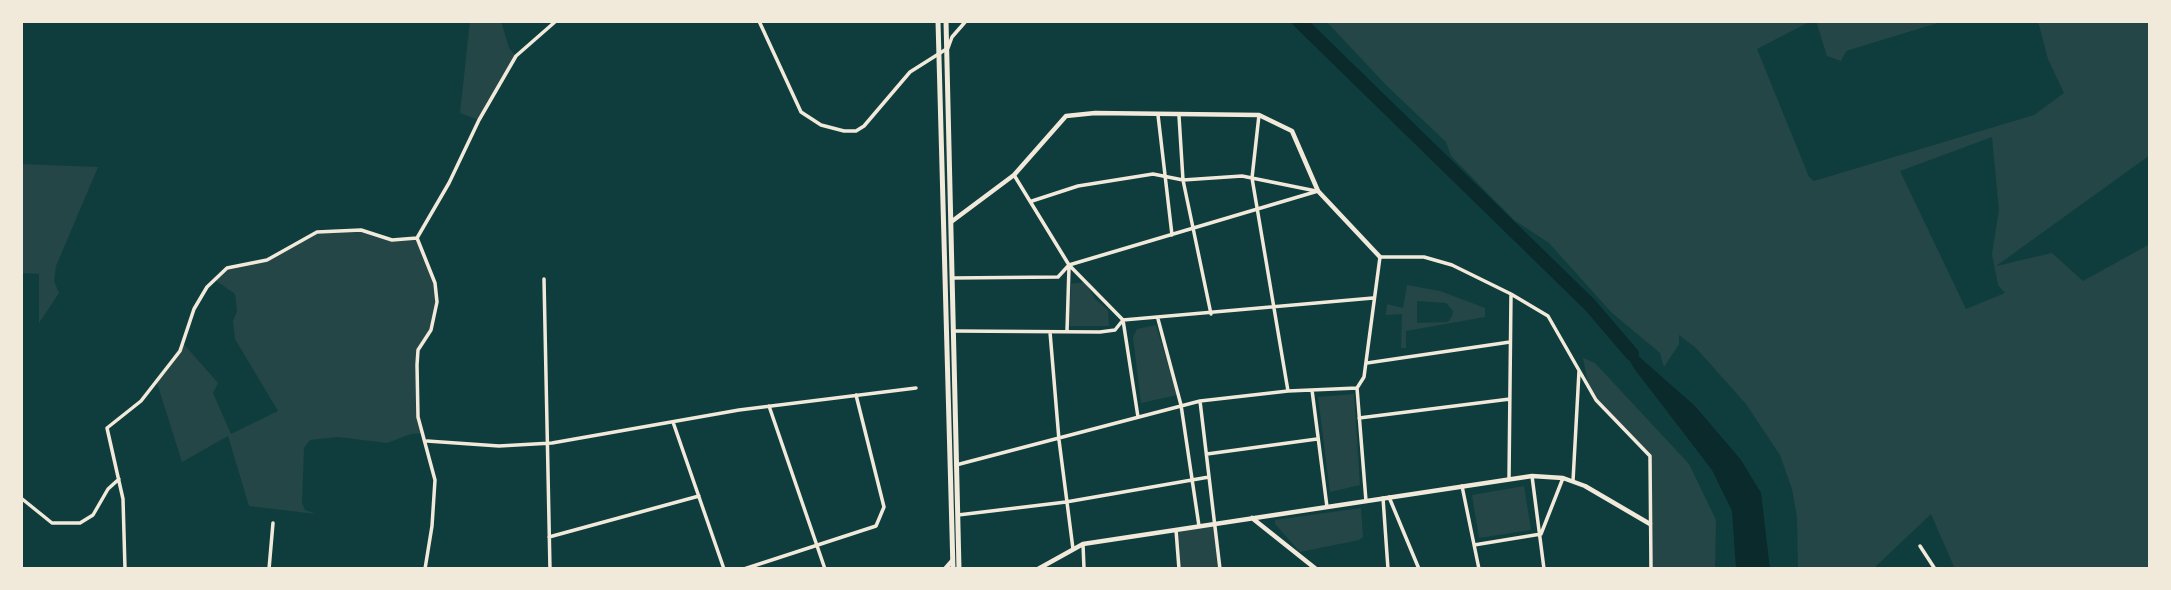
<!DOCTYPE html>
<html>
<head>
<meta charset="utf-8">
<style>
  body { margin:0 }
  #map { position:relative; width:2171px; height:590px; overflow:hidden; background:#0f3d3e; font-family:Signika,sans-serif }
  canvas { display:block }
  .frame { position:absolute; inset:0; border:23px solid #f1e9da; pointer-events:none }
</style>
</head>
<body>
<div id="map">
<canvas width="2171" height="590"></canvas>
<div class="frame"></div>
</div>
<script>
const ctx = document.querySelector('canvas').getContext('2d');
ctx.lineJoin = 'round';
function paint(path, color) {
  ctx.fillStyle = color;
  ctx.fill(path, 'evenodd');
}
function toPath(rows) {
  const path = new Path2D();
  for (const r of rows) {
    path.moveTo(r[0], r[1]);
    for (let i = 2; i < r.length; i += 2) path.lineTo(r[i], r[i + 1]);
  }
  return path;
}
function strokePath(path, color, width, dash) {
  ctx.strokeStyle = color;
  ctx.lineWidth = width;
  ctx.lineCap = dash ? 'butt' : 'round';
  ctx.setLineDash(dash || []);
  ctx.stroke(path);
}
const green = toPath([
  [470,21,501,21,509,48,516,56,479,120,460,113],
  [1326,21,1811,21,1757,49,1809,177,1814,181,2034,115,2064,93,2048,59,2038,21,2150,21,2150,155,1996,266,2052,253,2083,281,2150,244,2150,569,1955,569,1931,514,1873,569,1798,569,1797,517,1792,489,1780,455,1746,404,1696,348,1679,335,1679,344,1664,367,1660,353,1611,312,1549,243,1514,220,1451,156,1446,142,1386,85],
  [1992,137,1999,210,1992,254,1998,285,2005,293,1966,309,1900,171],
  [1816,21,1944,21,1846,51,1841,61,1827,56],
  [21,164,98,167,56,266,54,281,59,293,39,323,39,274,21,273],
  [339,229,361,230,392,240,417,238,435,283,437,302,431,330,418,350,418,417,425,433,411,434,387,443,338,437,310,440,304,448,302,503,305,510,316,514,249,506,228,436,182,462,157,383,182,342,218,383,213,393,231,434,278,411,235,339,233,321,237,311,235,294,215,280,227,268,267,260,317,232],
  [1085,282,1095,299,1108,310,1109,326,1069,326,1071,284],
  [1407,285,1440,291,1485,308,1485,317,1406,331,1406,348,1401,348,1402,314,1386,315,1387,304,1403,308],
  [1417,301,1446,303,1453,311,1452,316,1448,322,1417,323],
  [1156,325,1177,395,1141,403,1133,337,1137,329],
  [1583,358,1595,363,1689,464,1716,520,1715,569,1651,569,1649,453,1590,394],
  [1354,394,1360,485,1330,492,1318,397],
  [1524,486,1531,530,1479,538,1472,495],
  [1361,508,1363,537,1359,540,1300,552,1275,524,1275,520],
  [1215,523,1220,569,1179,569,1176,530]
]);
const water = toPath([
  [1620,340,1695,406,1741,460,1761,493,1770,569,1736,569,1732,511,1712,470,1633,367]
]);
const river = toPath([
  [1299,21,1590,305,1632,354]
]);
const minor = toPath([
  [759,21,801,112,821,125,844,131,856,131,864,126,910,72,948,48,952,37,966,21],
  [1158,115,1172,235],
  [1259,115,1252,178,1288,391],
  [1179,116,1183,180,1211,314],
  [1014,175,1069,265,1123,320,1138,417],
  [1032,201,1078,186,1153,174,1183,180,1242,176,1316,191],
  [417,238,435,283,437,302,431,330,418,350,417,365,418,417,435,480,432,526,425,569],
  [952,278,1058,277,1069,265,1318,191],
  [544,279,550,569],
  [1158,319,1181,405,1199,526],
  [954,331,1100,332,1115,330,1123,320,1373,298],
  [1067,331,1069,267],
  [1050,332,1059,440,1073,549],
  [1367,363,1510,342],
  [1312,390,1327,507],
  [1200,401,1220,569],
  [769,406,825,569],
  [1359,418,1510,399],
  [673,422,724,569],
  [427,441,499,446,552,443,739,410,916,388],
  [1207,454,1317,439],
  [956,465,1200,401,1288,391,1357,388],
  [1532,476,1544,569],
  [1509,479,1511,294],
  [1573,481,1579,371],
  [1462,486,1479,569],
  [1389,497,1419,569],
  [21,498,52,523,80,523,93,515,108,489,119,479],
  [1383,498,1388,569],
  [1366,501,1357,388,1364,377,1380,257,1424,257,1452,265,1511,294,1548,316,1596,400,1650,456,1651,569],
  [958,515,1066,502,1209,477],
  [1176,530,1179,569],
  [549,537,699,496],
  [1083,544,1084,569],
  [1474,545,1541,534,1563,478],
  [1920,546,1935,569],
  [125,569,123,499,107,428,141,401,180,351,194,309,207,287,227,268,267,260,317,232,361,230,392,240,417,238,449,183,479,120,516,56,556,21],
  [269,569,273,523],
  [744,569,876,526,884,507,856,395]
]);
const secondary = toPath([
  [951,222,1014,175,1066,116,1095,113,1259,115,1292,131,1318,191,1380,257],
  [1252,518,1316,569],
  [945,569,952,561],
  [1038,569,1083,544,1532,476,1563,478,1585,486,1650,524]
]);
const primary = toPath([
  [938,21,953,569],
  [946,21,959,569]
]);
paint(green, '#244646');
paint(water, '#0a2a2b');
strokePath(river, '#0a2a2b', 14);
strokePath(minor, '#f1e9da', 3.5);
strokePath(secondary, '#f1e9da', 4.5);
strokePath(primary, '#f1e9da', 5);
</script>
</body>
</html>
